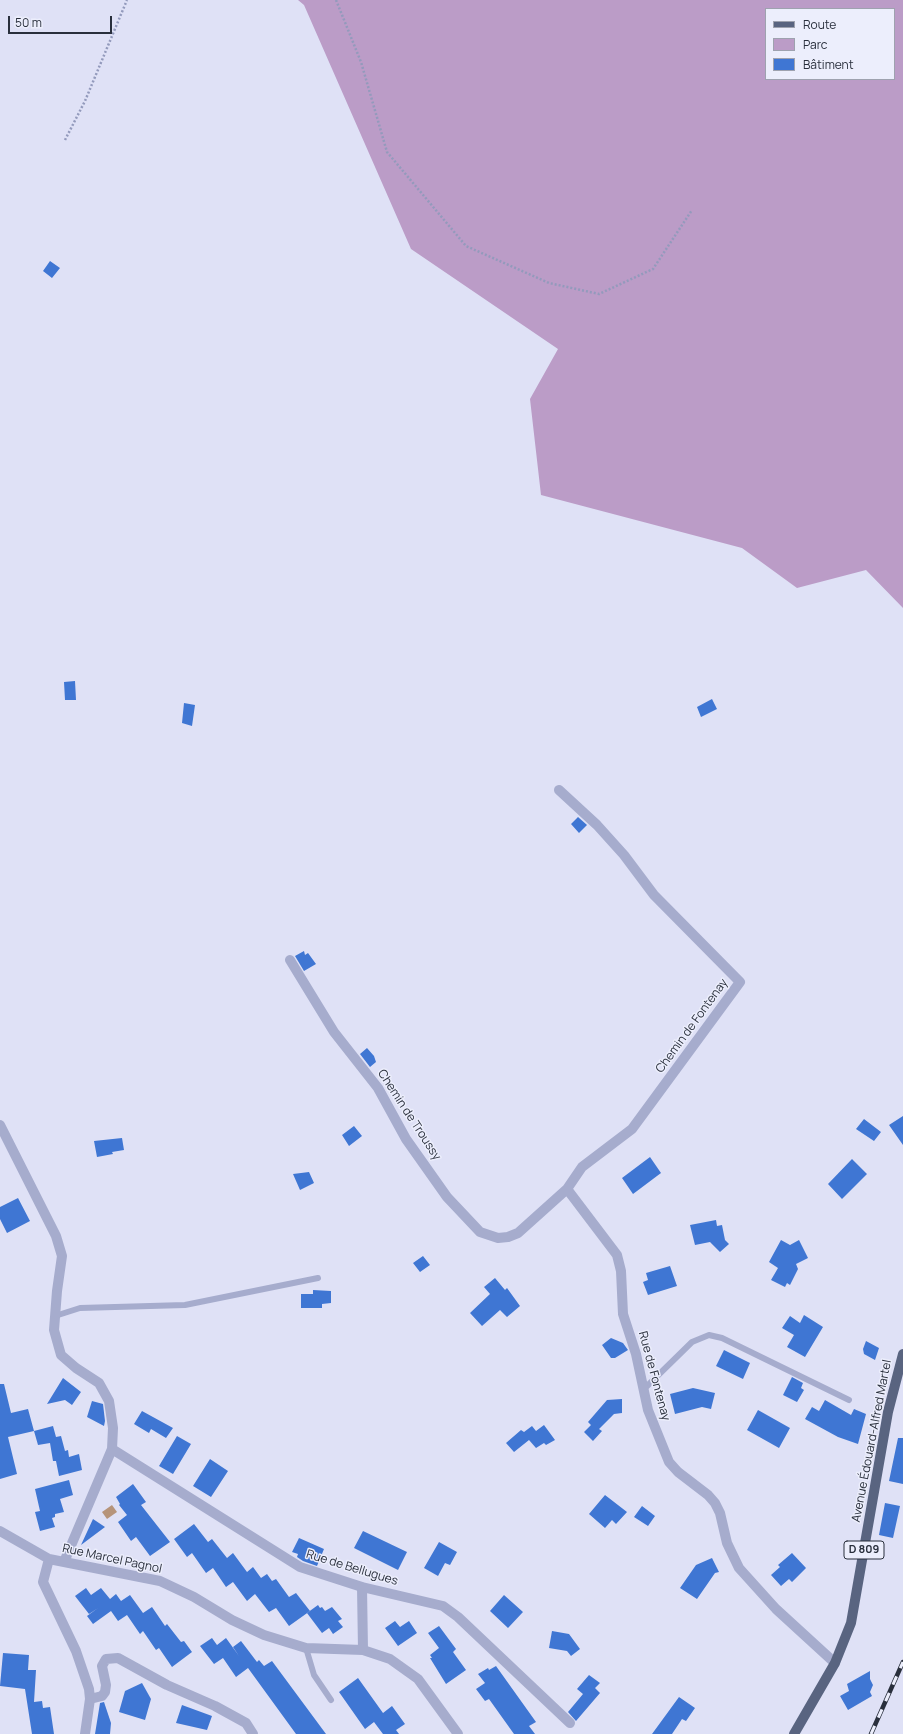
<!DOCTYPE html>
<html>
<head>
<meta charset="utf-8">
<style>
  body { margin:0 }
  #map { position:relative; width:903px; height:1734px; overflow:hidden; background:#dfe1f6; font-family:Manrope,sans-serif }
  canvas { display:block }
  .legend { position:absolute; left:765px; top:8px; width:130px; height:72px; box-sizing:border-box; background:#eceefc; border:1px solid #9ea2af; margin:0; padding:5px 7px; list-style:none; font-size:12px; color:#292f3c }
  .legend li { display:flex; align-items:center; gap:8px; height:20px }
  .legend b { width:20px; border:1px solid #9ea2af }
  .scale { position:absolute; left:8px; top:16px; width:104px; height:18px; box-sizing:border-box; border:2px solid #292f3c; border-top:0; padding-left:5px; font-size:12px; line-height:14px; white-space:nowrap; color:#292f3c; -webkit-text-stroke:3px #eceefc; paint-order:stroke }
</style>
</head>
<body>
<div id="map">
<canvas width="903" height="1734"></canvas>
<ul class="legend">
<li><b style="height:5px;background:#596480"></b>Route</li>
<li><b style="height:11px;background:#bb9cc7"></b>Parc</li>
<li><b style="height:11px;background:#3f76d3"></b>Bâtiment</li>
</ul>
<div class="scale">50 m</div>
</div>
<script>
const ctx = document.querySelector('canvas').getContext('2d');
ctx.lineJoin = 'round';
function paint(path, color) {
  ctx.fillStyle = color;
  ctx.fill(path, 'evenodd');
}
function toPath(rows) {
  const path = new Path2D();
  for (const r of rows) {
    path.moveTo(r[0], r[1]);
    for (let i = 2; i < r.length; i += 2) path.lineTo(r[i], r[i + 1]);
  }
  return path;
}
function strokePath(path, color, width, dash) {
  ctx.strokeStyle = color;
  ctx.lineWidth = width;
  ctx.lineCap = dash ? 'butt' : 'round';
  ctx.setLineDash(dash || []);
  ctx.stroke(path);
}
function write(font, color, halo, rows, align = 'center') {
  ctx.font = font + ' Manrope,sans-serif';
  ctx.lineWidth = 3;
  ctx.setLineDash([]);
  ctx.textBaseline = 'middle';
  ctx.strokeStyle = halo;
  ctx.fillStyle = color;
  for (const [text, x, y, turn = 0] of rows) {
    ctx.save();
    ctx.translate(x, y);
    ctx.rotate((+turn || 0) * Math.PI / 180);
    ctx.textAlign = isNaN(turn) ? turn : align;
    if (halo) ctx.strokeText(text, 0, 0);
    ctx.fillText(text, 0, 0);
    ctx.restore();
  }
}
const green = toPath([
  [298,0,903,0,903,608,866,570,797,588,742,548,541,495,530,399,558,349,411,249,304,5],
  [766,9,894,9,894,79,766,79]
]);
const water = toPath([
  [112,1505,117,1512,107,1519,102,1512]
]);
const building = toPath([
  [50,261,60,268,52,278,43,271],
  [75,681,76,700,65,700,64,682],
  [712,699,717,709,701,717,697,707],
  [184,703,195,705,192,726,182,723],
  [578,817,587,825,579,833,571,824],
  [304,951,305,955,308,953,316,964,304,971,295,956],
  [367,1048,374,1056,376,1062,370,1067,360,1054],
  [903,1116,903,1145,889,1125],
  [864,1119,881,1132,874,1141,856,1129],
  [354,1126,362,1136,349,1146,342,1135],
  [122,1138,124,1150,112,1152,113,1154,97,1157,94,1141],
  [650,1157,661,1173,633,1194,622,1178],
  [852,1159,867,1174,842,1199,828,1184],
  [309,1172,314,1183,300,1190,293,1174],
  [18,1198,30,1221,7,1233,0,1219,0,1207],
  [716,1220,717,1226,722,1225,725,1240,729,1244,720,1252,710,1242,695,1245,690,1225],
  [781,1240,790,1245,799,1240,808,1258,796,1264,798,1269,790,1285,787,1283,785,1287,771,1280,778,1268,769,1262],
  [423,1256,430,1265,420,1272,413,1263],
  [670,1266,677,1286,648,1295,643,1282,648,1280,646,1273],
  [495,1278,505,1290,507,1288,520,1306,507,1317,500,1310,482,1326,470,1313,490,1294,484,1287],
  [313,1290,331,1291,331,1303,322,1304,322,1308,301,1308,301,1294,313,1294],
  [804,1315,823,1327,805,1357,787,1347,794,1335,782,1328,790,1316,800,1323],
  [611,1338,623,1343,628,1350,615,1358,611,1358,602,1345],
  [866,1341,879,1348,875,1360,864,1354,863,1349],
  [724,1350,750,1363,743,1379,716,1366],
  [792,1377,803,1383,801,1388,804,1390,797,1402,783,1395],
  [63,1378,81,1392,72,1405,65,1400,47,1404],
  [0,1384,4,1384,11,1413,28,1409,34,1431,8,1437,17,1474,0,1479],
  [693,1388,715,1393,711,1409,702,1407,675,1414,670,1394],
  [622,1399,622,1413,614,1414,599,1429,602,1431,593,1441,584,1432,591,1425,588,1422,607,1400],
  [825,1400,851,1415,854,1409,866,1414,858,1444,838,1437,805,1419,812,1407,819,1411],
  [92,1401,103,1404,105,1421,104,1426,87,1417],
  [758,1410,790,1428,779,1448,747,1430],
  [142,1411,173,1428,166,1438,151,1429,149,1433,134,1424],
  [544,1425,555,1440,546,1445,544,1443,536,1448,529,1440,514,1452,506,1443,521,1430,524,1432,532,1426,536,1431],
  [53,1426,56,1437,61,1436,65,1451,68,1450,69,1457,79,1454,82,1470,59,1476,56,1461,53,1461,50,1443,38,1445,34,1431],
  [177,1436,191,1444,173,1474,159,1466],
  [898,1438,903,1438,903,1484,889,1481],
  [210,1459,228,1471,211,1497,193,1486],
  [69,1480,73,1495,60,1499,64,1512,55,1514,55,1517,52,1518,55,1527,40,1531,35,1512,40,1511,35,1489],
  [133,1484,146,1502,141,1505,170,1542,150,1556,136,1537,131,1541,118,1522,127,1515,119,1505,120,1504,116,1497],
  [605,1495,627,1512,616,1524,612,1520,605,1528,589,1514],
  [885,1503,900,1506,893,1538,879,1535],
  [642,1506,655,1516,648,1526,634,1517],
  [93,1519,105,1527,81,1545],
  [194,1524,208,1542,212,1539,227,1558,233,1553,247,1572,253,1567,261,1578,267,1574,272,1581,276,1579,289,1597,296,1593,310,1611,289,1626,276,1608,269,1612,255,1594,247,1601,233,1582,226,1587,213,1568,206,1573,192,1553,187,1557,174,1539],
  [363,1531,407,1552,398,1570,354,1548],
  [299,1538,324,1549,317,1566,303,1561,297,1557,298,1554,292,1552],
  [439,1542,457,1552,450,1565,445,1563,438,1576,424,1568],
  [792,1553,806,1568,792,1582,789,1579,781,1586,771,1575,780,1567,778,1565],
  [712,1558,719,1572,715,1573,697,1599,680,1588,696,1565],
  [86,1588,91,1595,101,1588,110,1599,116,1594,121,1601,130,1595,143,1613,152,1607,165,1626,167,1624,181,1642,184,1641,192,1652,172,1667,159,1648,156,1650,143,1631,140,1634,127,1615,118,1621,111,1611,93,1624,87,1616,98,1608,89,1614,75,1596],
  [504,1595,523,1612,508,1628,490,1611],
  [318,1605,320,1608,322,1607,325,1611,332,1607,342,1619,338,1621,343,1627,333,1634,329,1628,322,1633,307,1613],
  [395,1621,400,1627,409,1621,417,1633,398,1646,385,1628],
  [439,1626,456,1649,453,1652,466,1670,446,1684,430,1658,432,1658,430,1655,439,1648,428,1633],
  [552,1631,569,1634,580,1649,571,1656,567,1651,549,1648],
  [212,1638,217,1645,226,1638,239,1656,233,1647,241,1641,257,1662,259,1660,264,1666,272,1661,326,1734,296,1734,248,1668,236,1677,223,1658,214,1664,200,1646],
  [3,1653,29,1655,28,1670,36,1670,34,1702,42,1701,43,1708,50,1707,54,1734,32,1734,25,1689,0,1686],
  [496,1666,536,1722,529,1726,535,1734,514,1734,489,1699,485,1701,476,1689,485,1683,478,1674,488,1668,489,1670],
  [870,1671,870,1679,873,1685,870,1692,872,1696,848,1710,840,1696,849,1691,847,1684],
  [589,1675,600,1683,595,1688,600,1693,576,1721,568,1712,583,1694,577,1689],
  [358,1678,383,1713,392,1706,405,1724,396,1730,399,1734,383,1734,374,1722,365,1729,339,1692],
  [142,1683,151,1699,145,1720,119,1712,125,1691],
  [679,1697,695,1708,686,1721,682,1719,672,1734,652,1734],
  [104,1702,111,1723,110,1734,95,1734,100,1703],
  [182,1705,212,1716,207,1730,176,1723]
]);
const path = toPath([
  [336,0,361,62,387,152,466,246,549,283,599,294,653,269,692,210],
  [65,140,85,101,127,0]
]);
const lane = toPath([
  [55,1316,80,1308,185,1305,318,1278],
  [643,1390,692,1342,709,1335,722,1338,849,1400],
  [306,1648,314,1675,331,1700]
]);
const street = toPath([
  [290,960,334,1032,378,1088,406,1139,447,1197,480,1232,498,1238,508,1237,518,1233,567,1189,582,1167,632,1129,740,982,654,895,624,855,597,825,559,790],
  [0,1125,56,1236,62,1256,57,1291,54,1330,61,1355,76,1368,99,1383,109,1401,113,1428,112,1449,64,1562],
  [567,1189,617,1255,621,1271,623,1314,636,1354,648,1410,669,1462,678,1472,708,1495,715,1503,720,1513,727,1543,739,1568,776,1609,835,1663],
  [112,1449,300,1567,362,1587,443,1606,458,1617,570,1723],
  [0,1531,49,1559,160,1581,194,1597,232,1620,264,1635,306,1648,363,1650,390,1659,418,1679,458,1734],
  [49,1559,43,1582,76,1651,89,1689,90,1699,85,1734],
  [362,1587,363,1650],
  [90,1699,102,1696,105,1692,106,1685,102,1666,106,1659,118,1658,167,1685,215,1706,246,1723,253,1734]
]);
const primary = toPath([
  [794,1734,835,1663,851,1623,888,1412,903,1354]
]);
const rail = toPath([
  [871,1734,903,1662]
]);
const shields = [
  [864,1550,40]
];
const shieldNames = [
  ["D 809",864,1550]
];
const streetNames = [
  ["Chemin de Fontenay",692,1026,-54],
  ["Chemin de Troussy",409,1115,57],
  ["Rue de Fontenay",654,1376,75],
  ["Avenue Édouard-Alfred Martel",872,1441,-79],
  ["Rue Marcel Pagnol",112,1559,12],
  ["Rue de Bellugues",352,1568,17]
];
paint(green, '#bb9cc7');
paint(water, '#b6947a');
paint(building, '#3f76d3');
strokePath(path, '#939abc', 2.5, [2, 2]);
strokePath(lane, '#a6accd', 6);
strokePath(street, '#a6accd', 10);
strokePath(primary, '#596480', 10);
strokePath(rail, '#292f3c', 4.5);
strokePath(rail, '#eceefc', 3, [9]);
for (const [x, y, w] of shields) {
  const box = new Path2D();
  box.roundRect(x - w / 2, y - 9, w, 18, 3);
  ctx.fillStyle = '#eceefc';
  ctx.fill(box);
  strokePath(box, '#292f3c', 1);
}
write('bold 11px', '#292f3c', null, shieldNames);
write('12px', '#292f3c', '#eceefc', streetNames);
</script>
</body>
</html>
